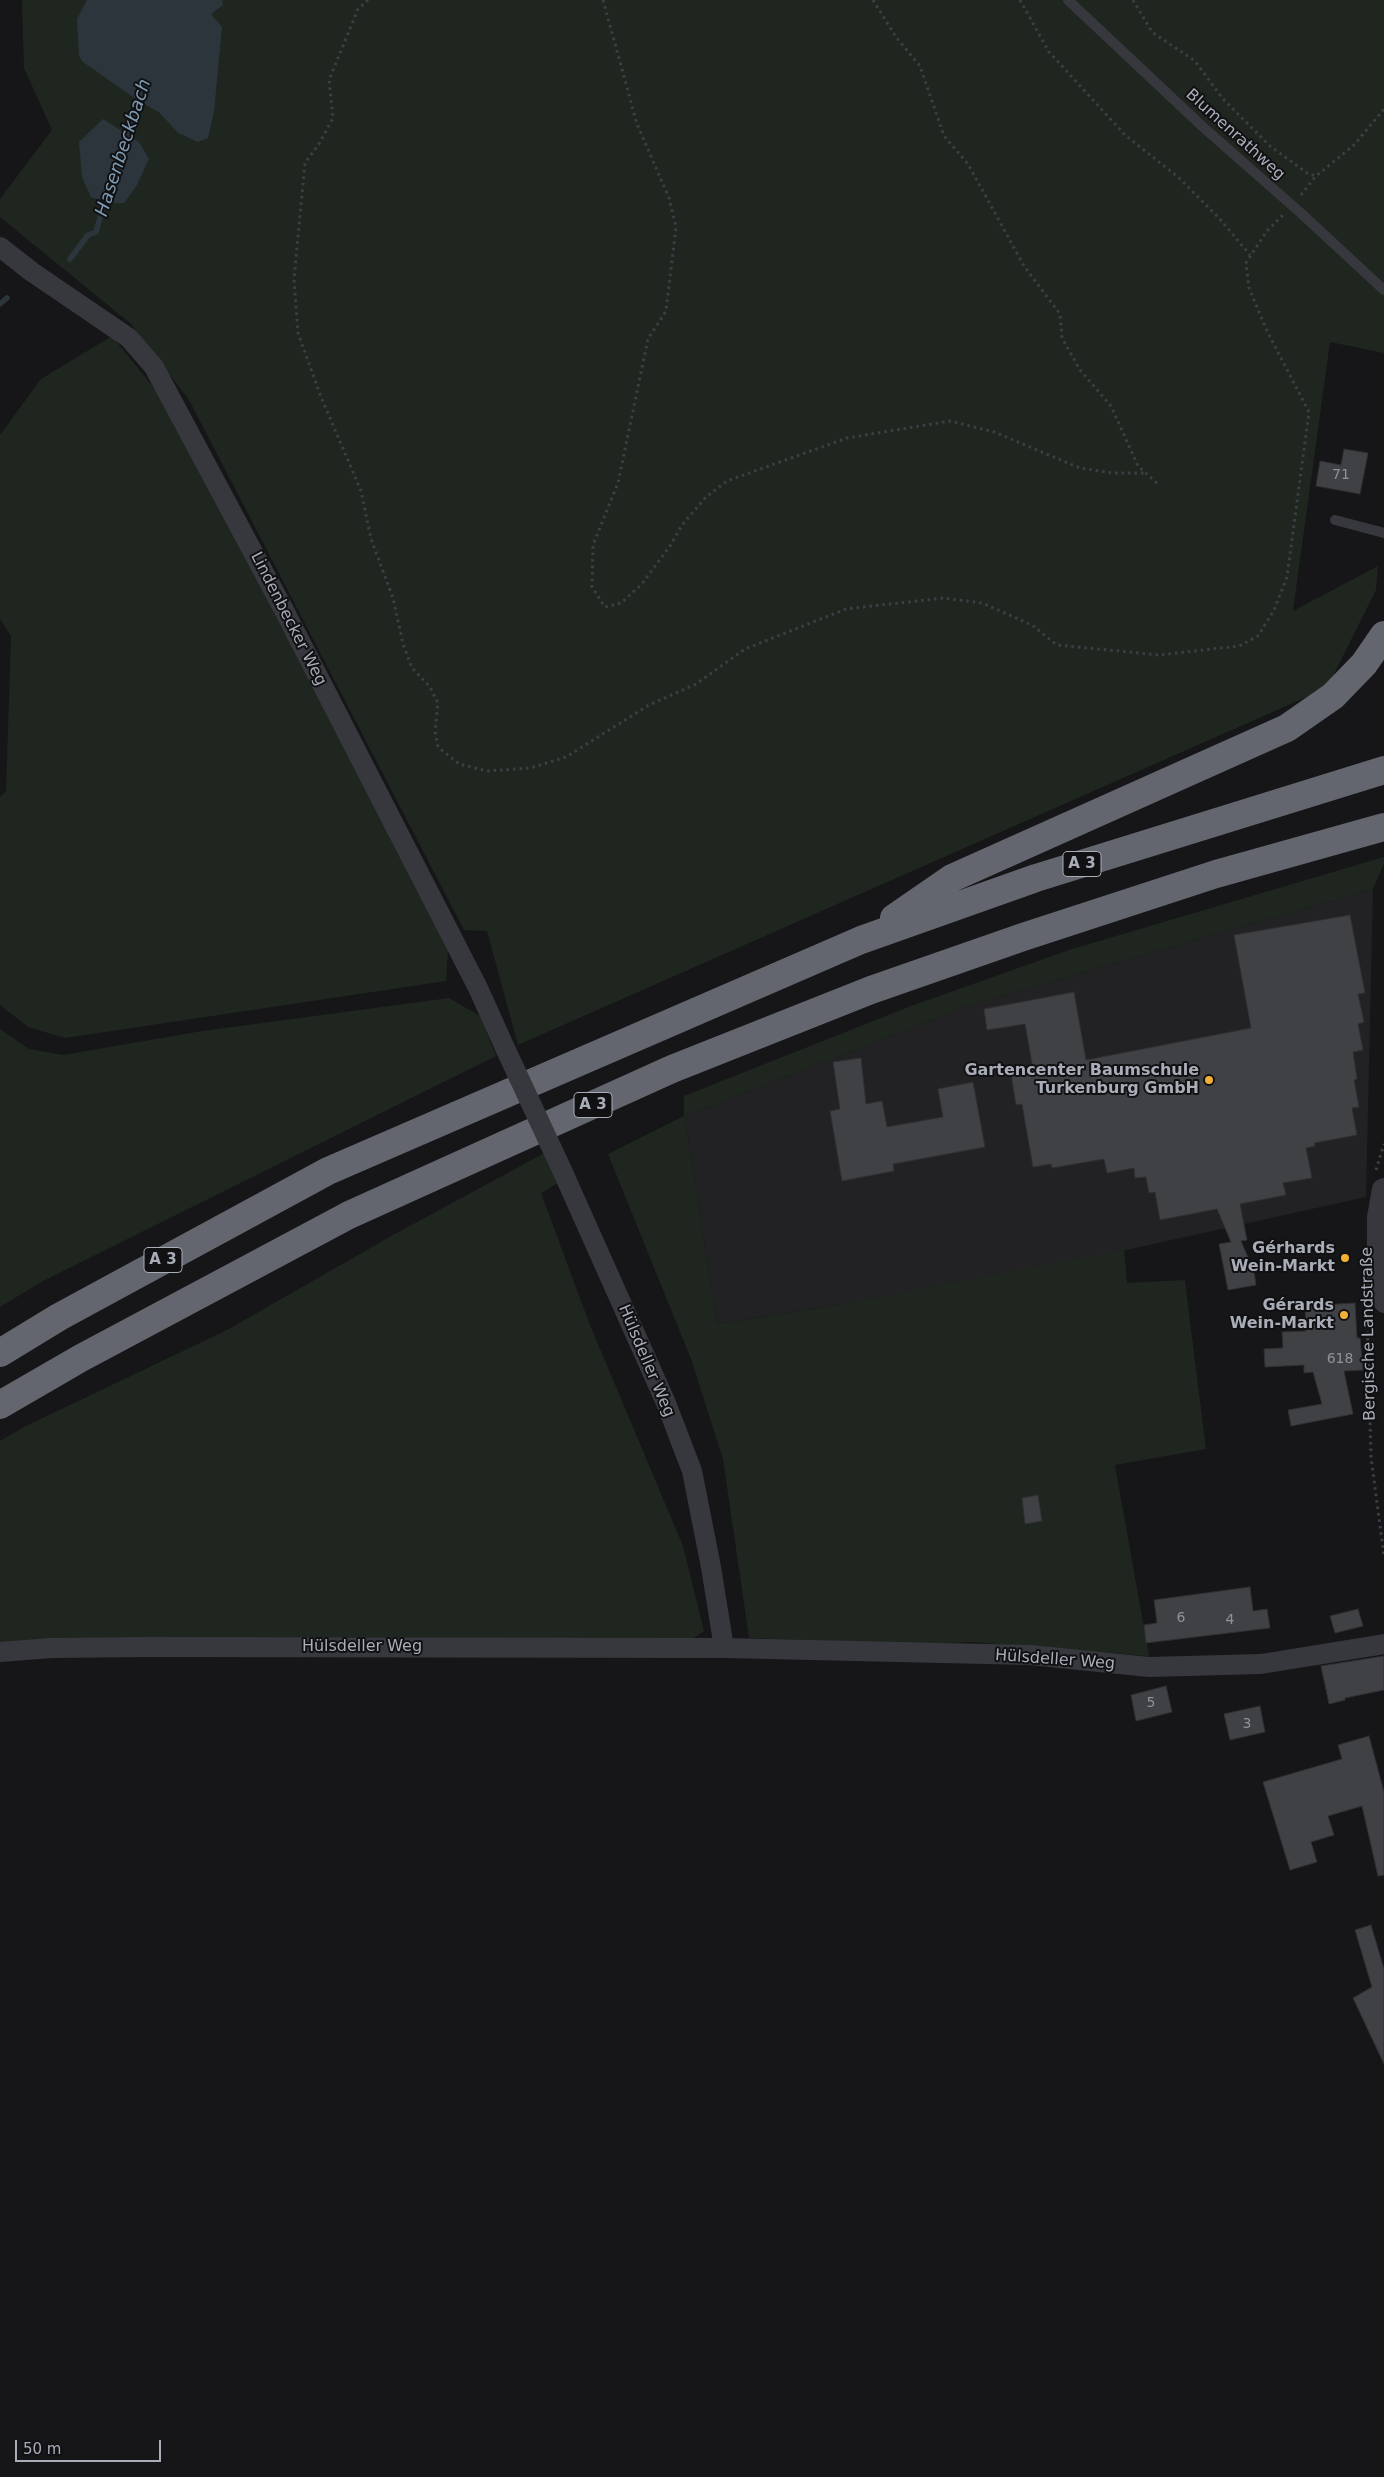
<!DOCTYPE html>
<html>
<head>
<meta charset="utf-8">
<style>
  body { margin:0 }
  #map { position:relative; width:1384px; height:2477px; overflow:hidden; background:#161618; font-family:"DejaVu Sans",sans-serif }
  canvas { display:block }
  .scale { position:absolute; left:15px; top:2440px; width:146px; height:22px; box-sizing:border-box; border:2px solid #a8adb8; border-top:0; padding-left:6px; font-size:15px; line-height:18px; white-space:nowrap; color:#a8adb8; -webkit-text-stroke:4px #111113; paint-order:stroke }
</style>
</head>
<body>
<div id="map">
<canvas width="1384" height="2477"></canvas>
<div class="scale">50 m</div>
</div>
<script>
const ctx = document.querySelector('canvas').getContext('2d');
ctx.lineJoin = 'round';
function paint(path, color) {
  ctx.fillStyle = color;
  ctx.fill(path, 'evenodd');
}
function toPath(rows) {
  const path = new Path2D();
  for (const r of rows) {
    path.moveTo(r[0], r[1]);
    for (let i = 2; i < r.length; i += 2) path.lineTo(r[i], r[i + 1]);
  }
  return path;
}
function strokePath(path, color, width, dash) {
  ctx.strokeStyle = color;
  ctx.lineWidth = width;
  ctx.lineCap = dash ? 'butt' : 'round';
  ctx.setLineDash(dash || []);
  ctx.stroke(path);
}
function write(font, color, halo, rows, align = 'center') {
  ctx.font = font + ' "DejaVu Sans",sans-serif';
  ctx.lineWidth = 4;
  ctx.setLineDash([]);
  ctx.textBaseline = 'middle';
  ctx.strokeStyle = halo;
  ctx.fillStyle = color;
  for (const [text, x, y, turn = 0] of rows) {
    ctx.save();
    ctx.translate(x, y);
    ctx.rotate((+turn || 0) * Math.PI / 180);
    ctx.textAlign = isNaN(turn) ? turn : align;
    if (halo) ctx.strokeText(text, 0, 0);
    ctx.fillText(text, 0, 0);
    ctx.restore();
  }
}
const built = toPath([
  [1373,889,1366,1197,1090,1258,819,1308,717,1324,685,1116,974,1004]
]);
const green = toPath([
  [22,0,1384,0,1384,353,1330,342,1293,611,1378,566,1376,590,1327,688,518,1045,487,931,464,930,189,400,131,324,0,217,0,199,52,130,24,68],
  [112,336,172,410,448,951,446,981,65,1038,28,1027,0,1005,0,797,6,791,11,636,0,619,0,435,41,379],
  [1384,857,1384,863,1373,889,974,1004,685,1116,717,1324,819,1308,1124,1250,1127,1283,1185,1280,1206,1449,1115,1465,1149,1656,973,1642,915,1644,749,1638,723,1459,691,1359,608,1154,684,1116,684,1096,911,1006,1072,949],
  [449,998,480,1016,496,1056,43,1281,0,1307,0,1029,29,1049,63,1055,202,1031],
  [550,1150,558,1183,541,1193,590,1325,683,1546,704,1631,689,1641,368,1637,49,1640,0,1644,0,1441,26,1426,227,1330,393,1235]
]);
const water = toPath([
  [87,0,222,0,223,5,211,14,222,27,214,112,208,138,198,142,178,133,159,112,140,102,83,62,79,56,77,19],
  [103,119,139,142,149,159,137,185,124,203,110,203,91,197,82,177,79,142]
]);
const stream = toPath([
  [125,140,142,95],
  [70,259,88,235,96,232,106,196],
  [0,304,7,298]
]);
const building = toPath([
  [1344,449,1368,453,1360,494,1316,486,1320,461,1341,465,1344,449],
  [1350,915,1365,993,1358,994,1364,1022,1358,1024,1363,1050,1353,1052,1357,1079,1354,1080,1359,1107,1352,1108,1357,1135,1314,1143,1315,1146,1306,1148,1312,1178,1283,1183,1286,1195,1240,1204,1247,1240,1241,1241,1254,1272,1256,1285,1228,1290,1219,1244,1231,1242,1217,1209,1160,1220,1155,1192,1149,1193,1146,1177,1135,1178,1134,1168,1107,1173,1104,1159,1052,1168,1051,1164,1033,1167,1022,1104,1016,1105,1011,1074,1033,1069,1025,1024,987,1030,984,1009,1074,992,1086,1060,1251,1028,1234,935,1350,915],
  [861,1058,866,1104,882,1101,887,1127,943,1117,938,1089,973,1082,985,1147,893,1164,894,1171,842,1181,830,1111,840,1109,833,1062,861,1058],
  [1355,1303,1357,1338,1360,1338,1363,1370,1344,1371,1353,1414,1291,1426,1288,1410,1322,1404,1313,1372,1304,1373,1304,1365,1265,1367,1264,1349,1283,1348,1282,1332,1306,1331,1305,1306,1355,1303],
  [1038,1495,1042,1521,1025,1524,1022,1498,1038,1495],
  [1250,1587,1253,1611,1267,1609,1270,1628,1146,1643,1144,1625,1157,1623,1154,1600,1250,1587],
  [1358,1609,1363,1626,1335,1633,1330,1616,1358,1609],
  [1384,1656,1384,1690,1345,1698,1345,1700,1329,1704,1321,1666,1384,1656],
  [1166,1686,1172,1712,1136,1721,1131,1695,1166,1686],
  [1260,1706,1265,1732,1230,1740,1224,1714,1260,1706],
  [1369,1736,1384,1792,1384,1875,1378,1876,1362,1806,1328,1816,1334,1835,1311,1842,1317,1862,1290,1870,1263,1782,1342,1759,1338,1745,1369,1736],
  [1371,1925,1384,1969,1384,2064,1353,1998,1372,1987,1355,1930,1371,1925]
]);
const path = toPath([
  [368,0,358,9,329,80,333,118,319,144,305,163,294,279,298,333,321,397,361,491,371,539,393,598,403,644,412,668,430,687,438,703,435,731,438,747,459,764,487,771,530,768,566,757,649,705,696,684,745,649,846,609,943,598,982,603,1032,625,1057,645,1159,655,1239,646,1258,636,1274,610,1287,577,1309,412,1267,331,1249,288,1246,263,1266,232,1283,215],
  [603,0,637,124,669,198,676,227,666,311,648,339,618,483,593,545,592,587,605,607,621,603,641,585,670,546,682,525,706,497,727,481,847,438,950,421,994,432,1080,468,1112,473,1146,473],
  [873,0,896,37,920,66,944,136,968,164,1024,266,1060,314,1062,338,1080,370,1111,406,1138,466,1158,484],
  [1020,0,1049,52,1125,135,1178,177,1219,218,1250,255],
  [1133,0,1152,32,1195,61,1223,99,1270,146,1307,173,1316,176,1354,145,1384,109],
  [1301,195,1316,176],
  [1376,1170,1384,1144],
  [1367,1312,1371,1457,1384,1556]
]);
const service = toPath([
  [1068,0,1203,127,1303,215,1384,290],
  [1335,520,1384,533]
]);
const minor = toPath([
  [0,247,32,272,129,338,154,367,285,612,478,988,505,1048],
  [562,1170,666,1403,692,1471,711,1567,724,1648],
  [1384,1188,1382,1189,1377,1217,1377,1292,1384,1303],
  [0,1652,51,1648,149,1647,724,1648,1030,1655,1149,1667,1261,1664,1384,1644]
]);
const motorway = toPath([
  [894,918,952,878,1287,728,1333,696,1364,664,1384,635],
  [0,1353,59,1317,328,1171,861,940,1036,878,1384,770],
  [0,1405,81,1358,349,1215,672,1069,871,990,1023,937,1216,874,1384,827]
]);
const minorBridge = toPath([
  [505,1048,562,1170]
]);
const markers = [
  [1209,1080,5,"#f2b134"],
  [1345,1258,5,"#f2b134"],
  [1344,1315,5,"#f2b134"]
];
const numberNames = [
  ["71",1341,475],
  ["618",1340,1359],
  ["6",1181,1618],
  ["4",1230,1620],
  ["5",1151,1703],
  ["3",1247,1724]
];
const shields = [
  [1082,864,38],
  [593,1105,38],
  [163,1260,38]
];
const shieldNames = [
  ["A 3",1082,864],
  ["A 3",593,1105],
  ["A 3",163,1260]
];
const streetNames = [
  ["Blumenrathweg",1235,135,42],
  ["Lindenbecker Weg",288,619,63],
  ["Bergische Landstraße",1369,1334,-91],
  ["Hülsdeller Weg",646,1361,67],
  ["Hülsdeller Weg",362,1647],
  ["Hülsdeller Weg",1055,1660,4]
];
const poiNames = [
  ["Gartencenter Baumschule",1199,1071],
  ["Turkenburg GmbH",1199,1089],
  ["Gérhards",1335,1249],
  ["Wein-Markt",1335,1267],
  ["Gérards",1334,1306],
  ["Wein-Markt",1334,1324]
];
const waterNames = [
  ["Hasenbeckbach",124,148,-72]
];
paint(built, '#222225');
paint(green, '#1e261f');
paint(water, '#2c353c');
strokePath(stream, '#2c353c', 5.5);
paint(building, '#404145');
strokePath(building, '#303034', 1);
strokePath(path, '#3d3f44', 3, [2.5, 4]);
strokePath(service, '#37383d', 10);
strokePath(minor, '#37383d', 20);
strokePath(motorway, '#63666e', 28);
strokePath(minorBridge, '#37383d', 20);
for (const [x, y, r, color] of markers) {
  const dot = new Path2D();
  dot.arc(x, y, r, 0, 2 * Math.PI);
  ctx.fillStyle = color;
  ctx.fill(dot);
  strokePath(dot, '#111113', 2);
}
write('14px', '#8e929b', null, numberNames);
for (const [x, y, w] of shields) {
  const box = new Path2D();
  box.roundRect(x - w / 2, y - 12.5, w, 25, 4);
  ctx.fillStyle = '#111113';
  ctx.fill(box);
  strokePath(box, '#a8adb8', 1);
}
write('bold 15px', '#a8adb8', null, shieldNames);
write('16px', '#a8adb8', '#111113', streetNames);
write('bold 16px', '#a8adb8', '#111113', poiNames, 'right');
write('italic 18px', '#7f9bb3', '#111113', waterNames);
</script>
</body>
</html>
